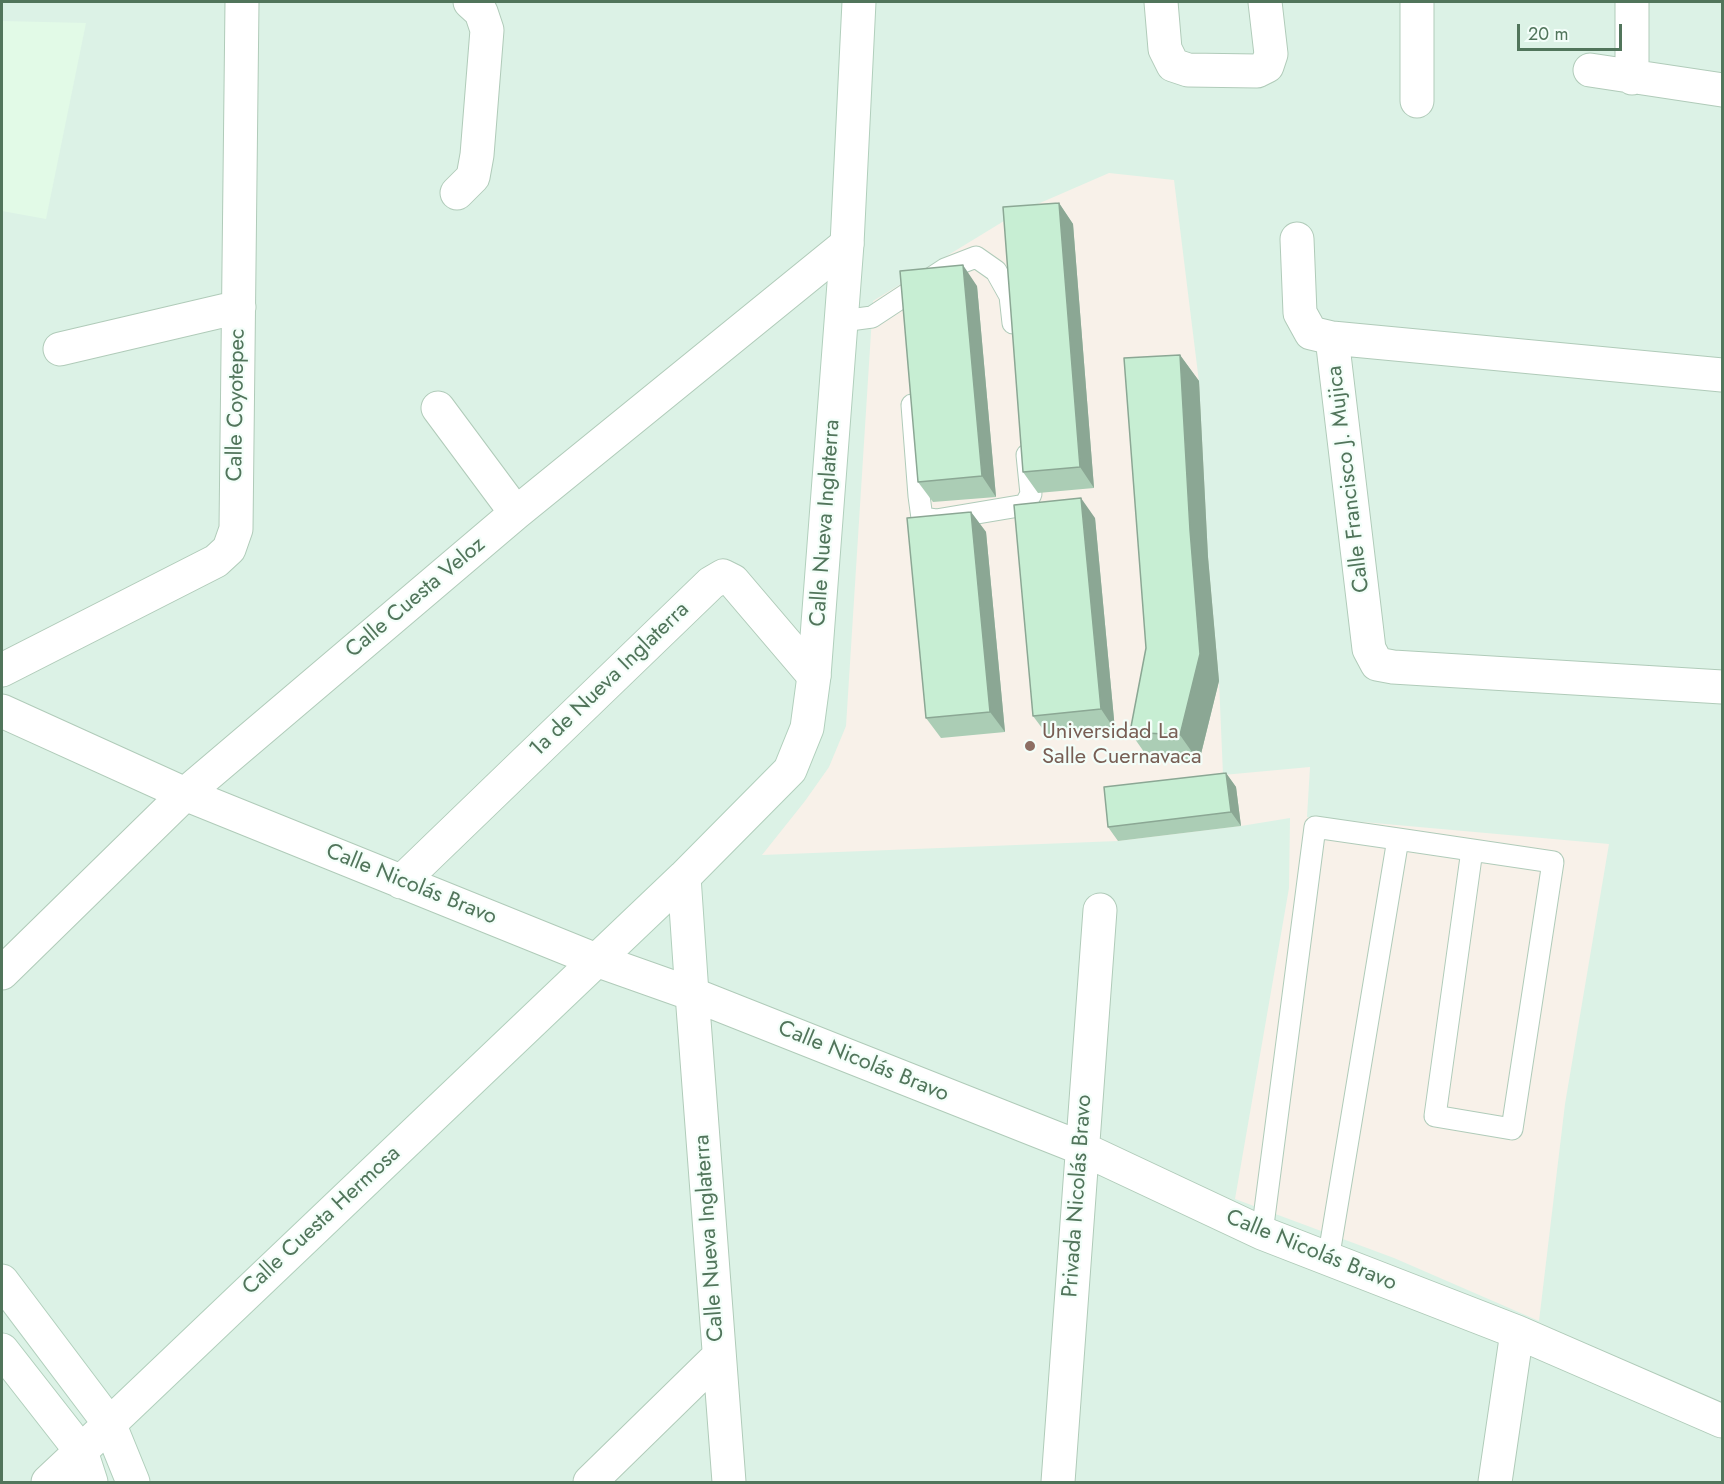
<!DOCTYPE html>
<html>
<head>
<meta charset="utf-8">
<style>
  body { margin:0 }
  #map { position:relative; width:1724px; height:1484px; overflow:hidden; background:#edfbf4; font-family:Jost,sans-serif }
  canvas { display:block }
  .frame { position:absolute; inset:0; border:3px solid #51755b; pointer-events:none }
  .scale { position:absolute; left:1517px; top:24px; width:105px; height:27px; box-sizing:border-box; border:3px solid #51755b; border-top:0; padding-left:8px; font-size:18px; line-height:21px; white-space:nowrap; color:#51755b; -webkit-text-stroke:4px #f3fef9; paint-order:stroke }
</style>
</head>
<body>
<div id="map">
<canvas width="1724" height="1484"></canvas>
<div class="frame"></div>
<div class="scale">20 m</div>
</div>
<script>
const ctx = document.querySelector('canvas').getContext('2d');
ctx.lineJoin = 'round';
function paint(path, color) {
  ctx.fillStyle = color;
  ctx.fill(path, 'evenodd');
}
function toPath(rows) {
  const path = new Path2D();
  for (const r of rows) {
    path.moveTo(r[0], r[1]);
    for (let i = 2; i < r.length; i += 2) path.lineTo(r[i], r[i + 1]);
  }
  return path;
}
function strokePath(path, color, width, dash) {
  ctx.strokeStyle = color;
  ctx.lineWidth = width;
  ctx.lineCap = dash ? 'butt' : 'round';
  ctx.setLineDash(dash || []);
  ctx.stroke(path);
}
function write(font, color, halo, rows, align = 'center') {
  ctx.font = font + ' Jost,sans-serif';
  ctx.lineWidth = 4.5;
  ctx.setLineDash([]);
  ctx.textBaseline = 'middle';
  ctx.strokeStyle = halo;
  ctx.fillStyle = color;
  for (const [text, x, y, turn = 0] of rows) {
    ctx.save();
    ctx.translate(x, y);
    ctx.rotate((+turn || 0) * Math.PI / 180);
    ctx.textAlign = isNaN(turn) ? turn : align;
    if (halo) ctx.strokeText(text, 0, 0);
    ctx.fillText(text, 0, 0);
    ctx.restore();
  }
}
const residential = toPath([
  [2,2,1722,2,1722,1482,2,1482]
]);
const commercial = toPath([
  [2,21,86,23,46,219,2,211]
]);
const education = toPath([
  [1109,173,1174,180,1199,382,1208,557,1219,681,1223,775,1310,767,1307,817,1609,844,1565,1104,1539,1321,1394,1258,1235,1199,1289,888,1290,818,1241,826,1118,841,762,855,805,801,829,767,846,726,873,301,1017,213]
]);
const lane = toPath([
  [842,321,872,317,945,269,976,257,996,271,1010,296,1013,323],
  [912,405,919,496,922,518,936,520,1025,505,1031,494,1027,455],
  [1262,1233,1315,827,1398,839,1553,862,1512,1129,1435,1116,1472,850],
  [1328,1260,1398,839]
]);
const street = toPath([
  [1161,2,1165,49,1173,65,1188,70,1257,71,1267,66,1271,54,1265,2],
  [1590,70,1722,90],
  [1632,78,1632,2],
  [1417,101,1417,2],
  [457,193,473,177,477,155,487,30,481,12,470,2],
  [1297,239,1300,313,1311,333,1332,338,1722,375],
  [1332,338,1369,649,1377,664,1393,667,1722,687],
  [60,349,239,307],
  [438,408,516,513],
  [2,670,216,561,229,549,236,529,242,2],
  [2,711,185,794,596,960,692,994,1081,1148,1262,1233,1517,1332,1722,1421],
  [401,882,711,583,723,576,733,581,814,676],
  [2,973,185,794,516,513,847,244],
  [692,994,729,1482],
  [48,1482,81,1451],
  [590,1482,719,1356],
  [1058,1482,1100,910],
  [1495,1482,1517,1332]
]);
const secondary = toPath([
  [684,877,692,994],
  [2,1281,109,1423,133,1482],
  [2,1350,81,1451,91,1482],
  [81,1451,684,877,790,770,807,728,814,676,847,244,859,2]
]);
const wall = toPath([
  [1059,203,1073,224,1094,488,1038,493,1023,472],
  [977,286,996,497,933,502,918,482],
  [1180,355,1199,381,1208,557,1219,681,1199,762,1149,759,1130,732,1146,648],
  [971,512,986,532,1005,732,941,738,926,718],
  [1095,518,1115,730,1048,736,1033,716],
  [1226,773,1236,787,1241,826,1118,841,1108,827]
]);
const shadedWall = toPath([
  [1059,203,1073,224,1094,488,1080,467],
  [963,265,977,286,996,497,982,476],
  [1180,355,1199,381,1208,557,1219,681,1199,762,1180,735,1190,530],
  [1081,498,1095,518,1115,730,1101,709],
  [971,512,986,532,1005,732,990,712],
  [1226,773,1236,787,1241,826,1231,812]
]);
const building = toPath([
  [1059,203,1080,467,1023,472,1003,207,1059,203],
  [963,265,982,476,918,482,900,271,963,265],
  [1180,355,1190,530,1200,654,1180,735,1130,732,1146,648,1124,358,1180,355],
  [1081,498,1101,709,1033,716,1014,505,1081,498],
  [971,512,990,712,926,718,907,518,971,512],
  [1226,773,1231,812,1108,827,1104,787,1226,773]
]);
const markers = [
  [1030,746,6,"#8d6e63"]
];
const streetNames = [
  ["Calle Coyotepec",237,405,-89],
  ["Calle Francisco J. Mujica",1349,479,-97],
  ["Calle Nueva Inglaterra",826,523,-86],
  ["Calle Cuesta Veloz",416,598,-40],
  ["1a de Nueva Inglaterra",610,680,-44],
  ["Calle Nicolás Bravo",411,885,22],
  ["Calle Nicolás Bravo",863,1062,22],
  ["Privada Nicolás Bravo",1078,1196,-86],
  ["Calle Cuesta Hermosa",322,1221,-43],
  ["Calle Nueva Inglaterra",710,1238,-94],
  ["Calle Nicolás Bravo",1311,1251,22]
];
const educationNames = [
  ["Universidad La",1042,733],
  ["Salle Cuernavaca",1042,758]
];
paint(residential, '#dcf2e6');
paint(commercial, '#e2fae7');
paint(education, '#f8f1e9');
strokePath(lane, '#b0cbb9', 23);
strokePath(street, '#b0cbb9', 35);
strokePath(secondary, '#b1cfbc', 35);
strokePath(lane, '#fff', 21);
strokePath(street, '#fff', 33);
strokePath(secondary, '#fff', 33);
paint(wall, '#abcdb5');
paint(shadedWall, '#8ba794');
paint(building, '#c7eed3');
strokePath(building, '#8ba794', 1.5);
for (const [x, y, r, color] of markers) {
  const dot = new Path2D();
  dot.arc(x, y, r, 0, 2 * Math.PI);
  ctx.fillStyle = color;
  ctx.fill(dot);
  strokePath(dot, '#f3fef9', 2);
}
write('22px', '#51755b', '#f3fef9', streetNames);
write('22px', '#785e54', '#f3fef9', educationNames, 'left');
</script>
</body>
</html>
